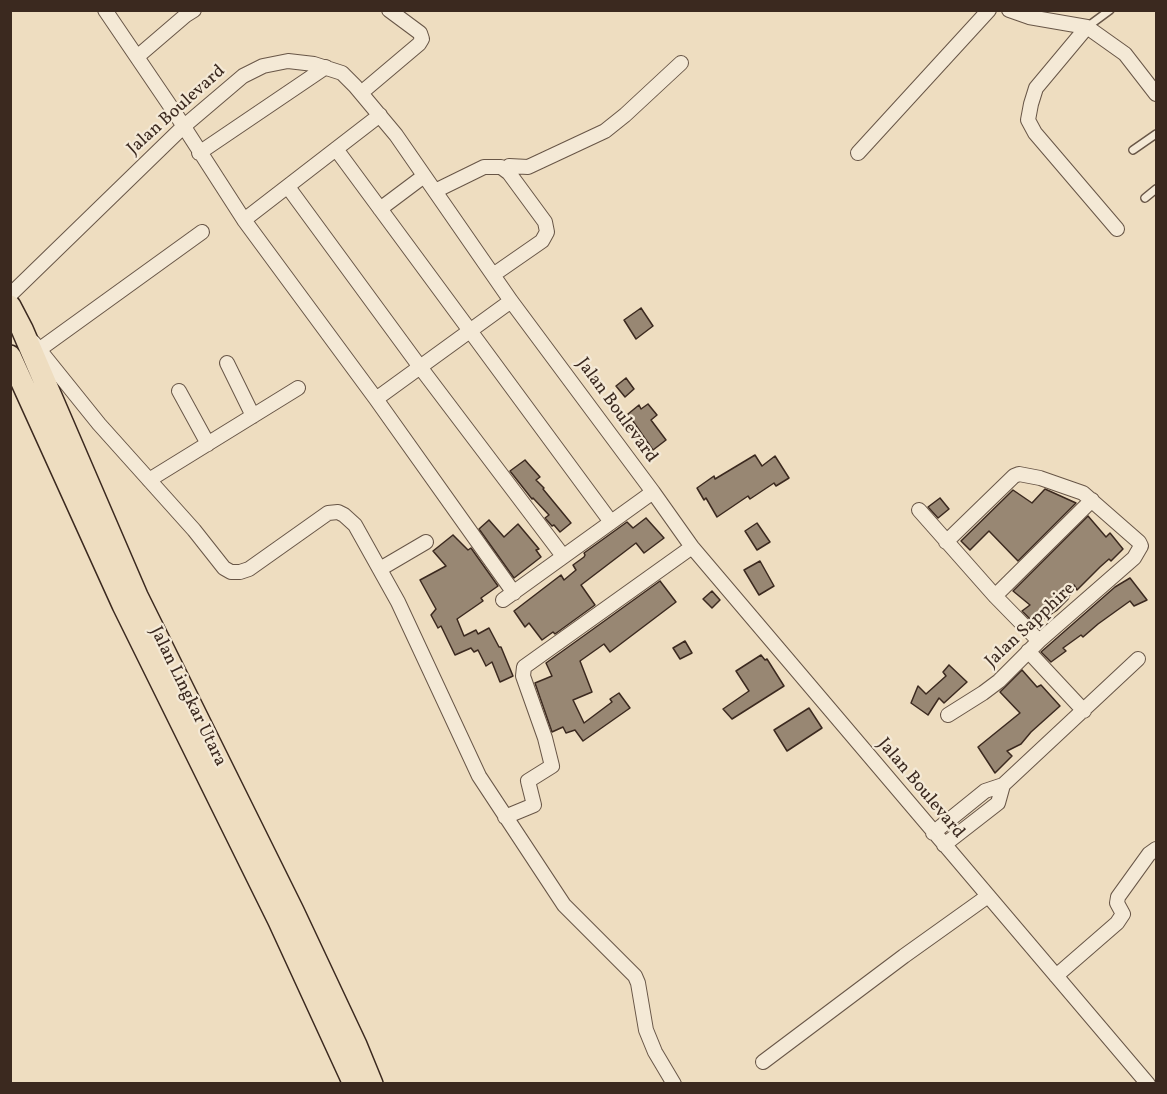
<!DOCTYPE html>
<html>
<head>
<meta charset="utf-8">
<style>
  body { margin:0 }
  #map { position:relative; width:1167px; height:1094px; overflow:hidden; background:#eeddc0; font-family:Vollkorn,serif }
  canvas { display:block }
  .frame { position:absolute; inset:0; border:12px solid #3b291f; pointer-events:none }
</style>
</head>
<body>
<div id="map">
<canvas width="1167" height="1094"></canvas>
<div class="frame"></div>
</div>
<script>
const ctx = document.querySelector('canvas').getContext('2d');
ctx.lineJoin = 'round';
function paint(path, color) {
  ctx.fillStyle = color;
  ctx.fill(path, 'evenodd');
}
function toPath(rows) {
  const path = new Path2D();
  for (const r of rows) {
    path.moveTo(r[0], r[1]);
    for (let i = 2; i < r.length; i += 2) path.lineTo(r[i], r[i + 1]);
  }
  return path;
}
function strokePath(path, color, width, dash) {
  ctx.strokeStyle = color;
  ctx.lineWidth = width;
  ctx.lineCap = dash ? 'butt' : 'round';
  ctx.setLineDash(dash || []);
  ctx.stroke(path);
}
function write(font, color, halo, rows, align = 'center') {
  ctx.font = font + ' Vollkorn,serif';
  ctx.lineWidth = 4.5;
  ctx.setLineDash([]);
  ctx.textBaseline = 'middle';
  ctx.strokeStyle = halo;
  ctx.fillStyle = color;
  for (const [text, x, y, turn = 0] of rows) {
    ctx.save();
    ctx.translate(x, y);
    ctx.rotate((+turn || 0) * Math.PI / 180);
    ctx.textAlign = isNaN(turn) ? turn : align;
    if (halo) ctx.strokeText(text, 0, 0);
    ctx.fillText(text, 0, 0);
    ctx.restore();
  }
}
const building = toPath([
  [641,308,653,326,636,339,624,320,641,308],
  [626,378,634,389,625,397,616,386,626,378],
  [648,404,657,415,651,420,666,440,653,450,628,414,639,405,641,409,648,404],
  [755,455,762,466,775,456,789,478,776,486,774,483,750,499,748,496,717,517,706,498,704,500,697,488,714,476,715,479,755,455],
  [525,460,540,477,536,480,544,488,543,489,571,523,560,532,554,525,552,526,545,518,549,515,533,498,532,499,510,471,525,460],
  [1045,489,1076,503,1018,561,989,531,970,550,961,541,1013,490,1032,503,1045,489],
  [940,498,949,509,938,518,928,507,940,498],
  [1088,516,1106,537,1110,533,1123,549,1111,561,1109,559,1100,567,1077,590,1074,585,1068,599,1057,610,1043,619,1041,617,1035,624,1022,611,1030,605,1013,591,1088,516],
  [646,518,664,538,644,553,636,543,581,585,595,605,555,634,553,632,542,640,529,623,525,627,514,611,561,575,564,580,576,570,573,565,584,557,585,555,584,553,627,522,633,528,646,518],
  [489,520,504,537,518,524,539,549,536,550,541,557,514,578,479,529,489,520],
  [757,523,770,542,757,550,745,531,757,523],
  [453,535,468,550,471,548,498,586,481,598,483,601,457,619,464,636,476,630,478,634,489,628,499,647,501,647,513,676,500,682,492,662,486,666,478,650,474,652,471,648,455,655,441,626,438,628,431,615,436,609,420,580,446,566,433,551,453,535],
  [760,561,774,586,759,595,744,570,760,561],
  [1130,578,1147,600,1134,606,1130,601,1098,624,1083,637,1081,635,1063,648,1066,651,1051,662,1041,652,1115,587,1130,578],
  [660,581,676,602,610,652,604,644,580,661,592,692,573,700,584,723,612,702,610,699,619,693,630,708,583,741,575,730,566,733,563,727,552,732,535,683,552,676,546,663,660,581],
  [712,591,720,600,712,608,703,599,712,591],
  [685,641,692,653,680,659,673,648,685,641],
  [761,655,765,660,767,659,784,686,732,719,723,709,749,691,736,671,761,655],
  [949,665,967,682,944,703,939,698,928,715,911,703,918,686,926,694,946,676,943,672,949,665],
  [1022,670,1037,687,1041,685,1060,706,1031,732,1021,744,1007,751,1012,756,995,773,978,747,1020,713,1000,692,1022,670],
  [809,708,822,728,787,751,774,730,809,708]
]);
const service = toPath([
  [1087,27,1110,10],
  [1133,150,1156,134],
  [1145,198,1156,189]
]);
const minor = toPath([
  [105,10,177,116,244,220,376,399,514,593],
  [1009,10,1029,17,1087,27,1125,54,1156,94],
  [1087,27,1036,88,1031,104,1028,120,1035,133,1117,229],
  [137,57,186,15,194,10],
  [361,93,419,44,422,39,420,33,389,10],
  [336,149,611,522],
  [199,153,326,67],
  [858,153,989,10],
  [505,169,509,166,528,167,605,131,625,115,681,63],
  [288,187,420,367,563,556],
  [435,191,484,167,501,167,509,173,545,222,547,232,542,241,493,275],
  [380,209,424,176],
  [244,220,380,115],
  [10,295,183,127,243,76,263,66,288,61,314,64,342,73,355,86,396,135,511,301,653,492,692,547,1148,1084],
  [33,342,99,424,194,530,224,568,231,572,240,572,249,569,328,513,338,512,344,515,355,525,398,602,479,776,564,905,635,976,638,983,646,1030,655,1052,674,1084],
  [40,349,202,232],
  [227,363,253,416],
  [179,391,208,444],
  [376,399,511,301],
  [149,480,298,388],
  [919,510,995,596,1039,641],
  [946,542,1014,476,1019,474,1040,478,1083,493,1139,542,1141,546,1134,558,1039,641,999,681,983,693,948,715],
  [380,569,426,542],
  [995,596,1092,500],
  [503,600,653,492],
  [1028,651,1084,711],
  [505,817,534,805,528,781,552,766,545,738,523,676,524,667,692,547],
  [933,833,985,791,1003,785,1138,659],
  [944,845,998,803,1003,785],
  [1056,976,1117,923,1123,914,1117,903,1118,897,1149,854,1156,849],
  [763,1062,904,956,988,896]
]);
const primary = toPath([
  [10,306,22,329,137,596,293,911,356,1045,372,1084],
  [10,356,123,605,279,921,354,1084]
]);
const streetNames = [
  ["Jalan Boulevard",177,111,-42],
  ["Jalan Boulevard",616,411,54],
  ["Jalan Sapphire",1031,626,-43],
  ["Jalan Lingkar Utara",187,697,64],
  ["Jalan Boulevard",920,789,50]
];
paint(building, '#988773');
strokePath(building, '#3b291f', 1.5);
strokePath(service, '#685647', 10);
strokePath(minor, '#685647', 16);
strokePath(primary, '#3b291f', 24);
strokePath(service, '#f4e9d6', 7);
strokePath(minor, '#f4e9d6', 14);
strokePath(primary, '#eeddc0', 21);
write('18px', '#3b291f', '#f4e9d6', streetNames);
</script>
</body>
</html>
